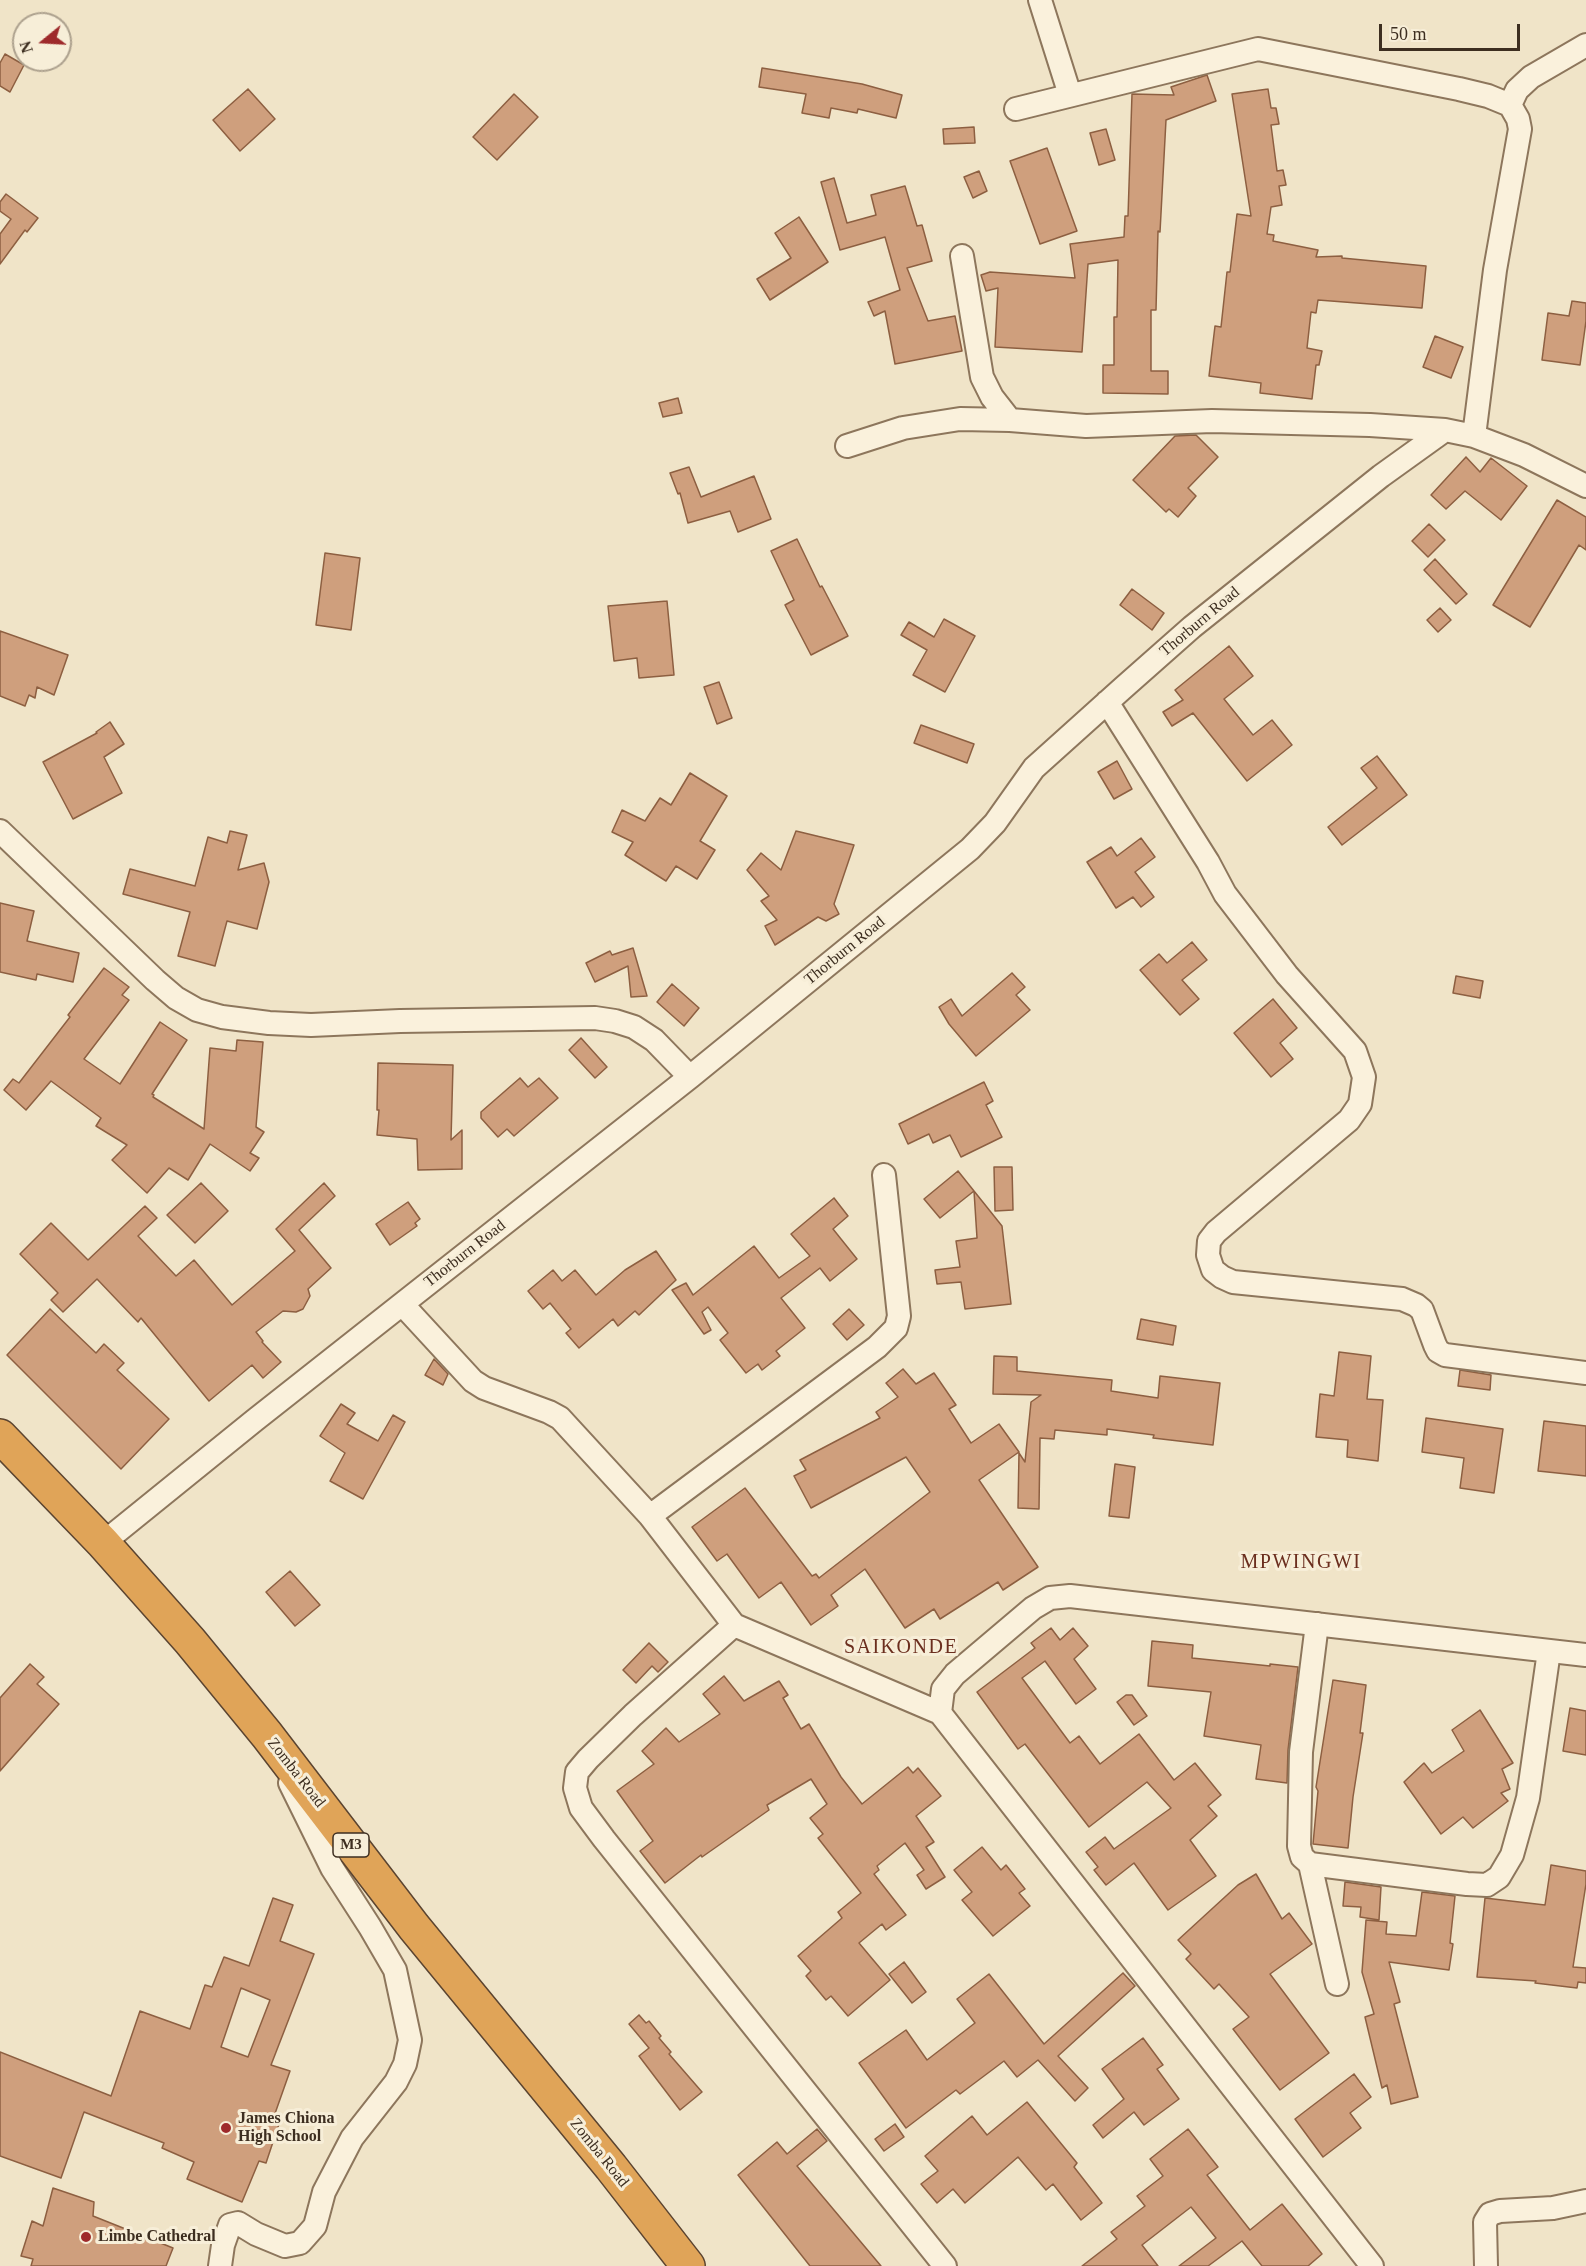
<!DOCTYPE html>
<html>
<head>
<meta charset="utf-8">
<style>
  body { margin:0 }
  #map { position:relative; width:1586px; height:2266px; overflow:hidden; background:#f0e4c8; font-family:Georgia,serif }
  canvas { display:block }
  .north { position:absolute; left:12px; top:12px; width:60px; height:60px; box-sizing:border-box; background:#f7eed8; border:2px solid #ada18e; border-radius:50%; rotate:252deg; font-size:16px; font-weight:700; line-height:24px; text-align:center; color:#3d2e20 }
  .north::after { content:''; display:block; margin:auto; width:21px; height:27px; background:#9e2a2b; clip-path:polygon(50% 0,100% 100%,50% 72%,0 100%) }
  .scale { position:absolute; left:1379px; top:24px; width:141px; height:27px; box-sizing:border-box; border:3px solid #3d2e20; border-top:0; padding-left:8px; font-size:18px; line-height:21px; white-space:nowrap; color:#3d2e20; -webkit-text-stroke:4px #f7eed8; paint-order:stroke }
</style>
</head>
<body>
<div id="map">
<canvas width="1586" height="2266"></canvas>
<div class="north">N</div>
<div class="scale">50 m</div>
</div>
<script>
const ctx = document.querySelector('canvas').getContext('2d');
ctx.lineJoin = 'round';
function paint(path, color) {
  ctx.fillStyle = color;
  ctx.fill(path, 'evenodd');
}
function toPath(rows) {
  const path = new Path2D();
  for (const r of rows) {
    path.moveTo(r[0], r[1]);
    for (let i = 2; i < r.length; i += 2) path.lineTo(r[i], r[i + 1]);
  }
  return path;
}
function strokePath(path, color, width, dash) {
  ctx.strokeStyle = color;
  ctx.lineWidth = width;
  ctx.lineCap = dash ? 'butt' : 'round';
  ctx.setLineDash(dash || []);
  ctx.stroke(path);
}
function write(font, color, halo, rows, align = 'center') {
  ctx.font = font + ' Georgia,serif';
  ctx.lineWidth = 6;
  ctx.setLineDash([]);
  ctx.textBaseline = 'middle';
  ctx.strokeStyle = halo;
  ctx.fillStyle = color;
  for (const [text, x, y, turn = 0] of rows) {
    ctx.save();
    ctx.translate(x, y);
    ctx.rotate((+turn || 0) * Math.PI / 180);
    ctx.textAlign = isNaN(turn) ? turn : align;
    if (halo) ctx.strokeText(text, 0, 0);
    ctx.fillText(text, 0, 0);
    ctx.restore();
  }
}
const building = toPath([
  [5,54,24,65,10,92,0,86,0,63,5,54],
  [762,68,862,84,902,95,896,118,858,109,857,113,831,108,829,118,802,113,806,94,759,87,762,68],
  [1207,75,1216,101,1166,120,1160,232,1158,231,1156,310,1151,310,1151,371,1168,371,1168,394,1103,393,1103,365,1114,365,1114,317,1117,317,1118,260,1088,264,1082,352,995,347,998,288,986,291,981,275,990,272,1075,278,1070,244,1124,237,1125,216,1128,216,1132,94,1174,95,1171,87,1207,75],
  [248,89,275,119,240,151,213,120,248,89],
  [1268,89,1271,108,1276,108,1279,124,1271,125,1277,171,1283,170,1286,185,1279,186,1282,205,1271,207,1267,234,1274,235,1273,241,1318,250,1316,257,1342,256,1342,258,1426,266,1422,308,1318,300,1316,313,1311,312,1307,348,1322,351,1319,365,1316,365,1312,399,1260,393,1261,383,1209,376,1215,326,1221,327,1227,272,1230,272,1237,214,1251,216,1232,94,1268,89],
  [514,94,538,117,497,160,473,137,514,94],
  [974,127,975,143,944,144,943,129,974,127],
  [1106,129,1115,160,1099,165,1090,133,1106,129],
  [1047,148,1077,231,1040,244,1010,161,1047,148],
  [979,171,987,191,973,198,964,177,979,171],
  [834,178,847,223,876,215,871,195,905,186,917,226,922,225,932,261,907,268,928,321,955,316,962,351,895,364,885,311,874,316,868,302,900,290,885,237,840,250,821,182,834,178],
  [6,194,38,218,27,232,25,230,0,264,0,234,11,219,0,211,0,202,6,194],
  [799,217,828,262,770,300,757,279,791,258,775,233,799,217],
  [1572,301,1586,303,1586,321,1580,365,1542,360,1548,313,1569,316,1572,301],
  [1435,336,1463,347,1451,378,1423,367,1435,336],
  [678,398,682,413,663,417,659,403,678,398],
  [1196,435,1218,457,1188,488,1196,496,1178,517,1169,509,1166,512,1133,480,1175,436,1196,435],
  [1466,457,1480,472,1491,458,1527,486,1501,520,1465,491,1446,509,1431,495,1466,457],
  [689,467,701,497,754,476,771,519,738,532,730,511,688,523,680,493,678,494,670,473,689,467],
  [1557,500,1586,517,1586,550,1579,545,1530,627,1493,605,1557,500],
  [1429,524,1445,540,1428,557,1412,541,1429,524],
  [797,539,820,587,822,586,848,636,811,655,785,605,794,600,771,551,797,539],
  [325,553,360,558,351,630,316,625,325,553],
  [1435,559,1467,594,1456,604,1424,570,1435,559],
  [1132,589,1164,613,1152,630,1120,605,1132,589],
  [667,601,674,675,639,678,637,658,614,661,608,606,667,601],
  [1440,608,1451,620,1438,632,1427,620,1440,608],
  [944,619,975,636,945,692,913,675,927,650,901,635,909,622,934,637,944,619],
  [0,631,68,655,54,695,37,687,35,698,29,695,25,706,0,696,0,631],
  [1229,646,1253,676,1224,699,1253,735,1272,720,1292,745,1247,781,1193,713,1172,726,1163,712,1183,700,1175,690,1229,646],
  [719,682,732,718,717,724,704,687,719,682],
  [110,722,124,744,104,757,122,793,73,819,43,762,97,733,96,732,110,722],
  [921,725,974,744,967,763,914,743,921,725],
  [1377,756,1407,795,1342,845,1328,827,1377,788,1361,768,1377,756],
  [1117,761,1132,789,1114,799,1098,772,1117,761],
  [690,773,727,796,700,841,715,850,697,879,676,866,666,881,625,855,633,842,612,832,622,810,645,821,660,798,671,805,690,773],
  [230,831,247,835,238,870,264,863,269,882,257,929,227,921,215,966,178,956,190,912,123,894,130,869,195,886,208,837,227,843,230,831],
  [796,831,854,845,834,904,839,914,826,921,818,917,775,945,765,926,777,920,761,901,769,896,747,870,761,853,781,870,796,831],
  [1141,838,1155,857,1135,872,1154,897,1141,907,1133,897,1116,908,1087,862,1111,847,1117,856,1141,838],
  [0,903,34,911,27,941,79,953,73,982,37,974,36,980,0,972,0,903],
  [1192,942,1207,960,1182,980,1199,999,1180,1015,1140,970,1159,954,1167,963,1192,942],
  [633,948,647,996,631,997,628,966,595,982,586,963,610,951,612,955,633,948],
  [104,968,129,987,122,995,129,1000,84,1059,120,1084,160,1022,187,1040,152,1094,154,1095,153,1097,204,1129,210,1048,236,1051,237,1040,263,1042,256,1127,264,1132,250,1153,259,1158,250,1171,210,1144,188,1180,169,1168,147,1193,112,1160,127,1145,96,1126,101,1118,51,1081,26,1110,4,1090,13,1079,19,1083,70,1017,68,1015,104,968],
  [1012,973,1025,987,1016,995,1030,1010,976,1056,949,1024,939,1007,951,999,962,1016,1012,973],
  [1456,976,1483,981,1480,998,1453,993,1456,976],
  [672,984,699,1008,684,1026,657,1002,672,984],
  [1273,999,1297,1028,1280,1043,1293,1059,1271,1077,1234,1033,1273,999],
  [581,1038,607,1067,595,1078,569,1050,581,1038],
  [378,1063,453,1065,451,1140,462,1130,462,1169,418,1170,417,1139,377,1135,379,1110,377,1110,378,1063],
  [520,1078,528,1087,539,1078,558,1098,514,1136,507,1129,498,1137,481,1118,481,1112,520,1078],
  [984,1082,993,1101,986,1105,1002,1137,961,1157,950,1135,933,1143,929,1134,908,1144,899,1124,984,1082],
  [994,1167,1012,1167,1013,1210,995,1211,994,1167],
  [958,1171,1002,1226,1011,1304,965,1309,961,1282,937,1284,935,1270,960,1267,956,1241,977,1238,974,1191,940,1218,924,1199,958,1171],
  [201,1183,228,1211,195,1243,167,1215,201,1183],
  [324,1183,335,1196,299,1230,331,1268,308,1289,310,1296,303,1309,296,1312,283,1311,256,1332,263,1341,262,1342,281,1362,263,1378,252,1365,209,1401,141,1318,138,1322,97,1279,63,1312,51,1300,58,1293,20,1254,51,1223,88,1260,145,1206,157,1218,138,1236,176,1276,194,1260,232,1305,295,1251,276,1229,324,1183],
  [834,1198,848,1216,833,1229,857,1259,830,1281,820,1268,781,1298,805,1328,776,1351,780,1356,762,1370,758,1364,746,1373,720,1340,728,1333,708,1307,702,1312,711,1330,704,1334,672,1290,686,1283,693,1295,754,1246,779,1278,810,1256,791,1234,834,1198],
  [408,1202,420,1219,415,1223,417,1226,390,1245,376,1224,408,1202],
  [656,1251,676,1280,639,1315,635,1311,618,1326,613,1319,579,1348,566,1333,571,1329,550,1303,543,1309,528,1291,553,1270,562,1281,575,1270,596,1295,625,1270,656,1251],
  [50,1309,96,1353,104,1344,124,1363,117,1370,169,1419,121,1469,7,1355,50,1309],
  [849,1309,864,1325,847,1340,833,1324,849,1309],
  [1141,1319,1176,1326,1173,1345,1137,1339,1141,1319],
  [1339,1352,1371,1356,1367,1399,1383,1400,1378,1461,1347,1457,1348,1440,1316,1437,1320,1394,1334,1396,1339,1352],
  [994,1356,1017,1357,1017,1371,1112,1380,1111,1391,1158,1398,1160,1376,1220,1383,1213,1445,1153,1438,1154,1435,1107,1429,1107,1435,1055,1430,1054,1439,1040,1438,1039,1509,1018,1508,1019,1453,1025,1462,1031,1402,1041,1395,993,1394,994,1356],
  [434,1359,448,1374,443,1385,425,1375,434,1359],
  [903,1369,916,1384,934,1373,956,1405,949,1409,971,1443,999,1424,1019,1452,979,1480,1038,1567,1003,1590,998,1582,940,1619,934,1609,905,1628,865,1569,831,1595,838,1606,811,1625,781,1582,759,1598,727,1554,717,1561,692,1527,745,1488,812,1576,816,1574,819,1578,930,1492,906,1457,811,1508,794,1476,806,1470,800,1460,880,1418,876,1412,898,1397,886,1383,903,1369],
  [1460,1370,1491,1375,1490,1390,1458,1386,1460,1370],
  [341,1404,355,1413,347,1424,378,1441,393,1415,405,1422,363,1499,330,1481,345,1453,320,1436,341,1404],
  [1426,1418,1503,1429,1494,1493,1460,1488,1464,1458,1422,1452,1426,1418],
  [1544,1421,1586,1426,1586,1476,1538,1471,1544,1421],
  [1115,1464,1135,1467,1129,1518,1109,1516,1115,1464],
  [290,1571,320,1605,295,1626,266,1592,290,1571],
  [1051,1628,1060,1640,1073,1628,1088,1646,1074,1659,1096,1689,1076,1704,1045,1661,1022,1678,1070,1743,1079,1736,1100,1764,1139,1734,1174,1780,1195,1763,1221,1795,1208,1806,1217,1816,1190,1840,1216,1876,1168,1910,1134,1863,1106,1885,1094,1870,1098,1867,1086,1852,1105,1837,1114,1849,1171,1808,1147,1782,1089,1827,1025,1744,1018,1749,977,1692,1035,1648,1031,1643,1051,1628],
  [1152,1641,1193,1645,1192,1658,1270,1666,1270,1664,1298,1667,1288,1750,1287,1783,1256,1779,1261,1745,1204,1736,1211,1692,1148,1686,1152,1641],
  [649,1643,668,1662,658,1672,652,1666,636,1683,623,1670,649,1643],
  [30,1664,44,1677,37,1684,59,1704,0,1771,0,1698,30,1664],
  [724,1676,744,1701,779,1681,788,1695,783,1698,801,1729,809,1724,841,1777,862,1804,908,1767,913,1773,918,1768,941,1796,916,1816,934,1842,926,1847,945,1877,926,1889,917,1875,924,1870,905,1843,877,1866,879,1870,874,1874,906,1915,886,1930,882,1924,859,1943,890,1980,848,2016,831,1996,826,2000,806,1976,811,1971,798,1956,842,1918,838,1912,861,1893,818,1838,823,1834,810,1818,827,1804,811,1779,767,1805,769,1810,702,1857,701,1855,665,1883,640,1851,653,1841,617,1791,654,1764,642,1751,666,1728,679,1742,720,1714,703,1694,724,1676],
  [1333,1680,1366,1685,1360,1733,1363,1733,1353,1797,1348,1848,1313,1844,1318,1791,1316,1787,1333,1680],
  [1126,1695,1132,1695,1147,1716,1134,1725,1117,1702,1126,1695],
  [1570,1708,1586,1711,1586,1755,1563,1751,1570,1708],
  [1480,1710,1513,1763,1502,1769,1510,1789,1501,1793,1508,1801,1473,1828,1463,1817,1441,1834,1404,1782,1424,1763,1432,1773,1464,1751,1452,1730,1480,1710],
  [982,1847,1001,1870,1006,1865,1025,1889,1019,1893,1030,1906,993,1936,962,1900,972,1892,954,1870,982,1847],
  [1551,1865,1586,1871,1586,1884,1573,1967,1586,1968,1586,1983,1578,1982,1577,1988,1535,1983,1536,1981,1477,1977,1485,1898,1545,1905,1551,1865],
  [1256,1874,1282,1919,1289,1913,1312,1944,1270,1974,1329,2053,1280,2090,1233,2029,1249,2017,1219,1984,1214,1989,1186,1959,1191,1954,1178,1940,1238,1885,1256,1874],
  [1345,1882,1381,1887,1379,1920,1360,1917,1361,1907,1343,1906,1345,1882],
  [1422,1892,1455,1896,1450,1943,1453,1944,1449,1970,1389,1962,1400,2002,1394,2004,1418,2097,1391,2104,1387,2085,1382,2088,1365,2017,1374,2014,1362,1972,1366,1920,1387,1922,1386,1934,1416,1936,1422,1892],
  [273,1898,293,1905,280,1941,314,1954,271,2065,290,2071,272,2122,279,2124,266,2163,259,2161,242,2202,187,2179,194,2162,162,2148,164,2143,84,2112,61,2178,0,2156,0,2052,111,2096,140,2011,190,2029,205,1985,212,1987,224,1957,249,1966,273,1898],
  [241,1988,270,2000,248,2057,221,2047,241,1988],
  [904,1962,926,1992,912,2003,889,1974,904,1962],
  [1123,1973,1135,1986,1058,2056,1088,2088,1075,2101,1038,2060,1017,2077,1004,2061,960,2094,956,2090,906,2128,859,2063,906,2030,927,2060,975,2023,957,1999,989,1974,1044,2044,1123,1973],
  [639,2015,646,2023,649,2021,661,2036,659,2038,671,2052,669,2054,702,2092,680,2110,639,2056,649,2048,629,2024,639,2015],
  [1143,2038,1163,2065,1157,2069,1179,2099,1144,2125,1134,2112,1103,2138,1093,2125,1124,2099,1102,2069,1143,2038],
  [1354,2074,1371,2097,1350,2113,1361,2128,1323,2157,1295,2119,1354,2074],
  [1027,2102,1077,2163,1074,2167,1102,2203,1081,2220,1053,2184,1046,2190,1018,2157,965,2203,953,2189,937,2203,921,2184,938,2171,925,2156,972,2116,987,2135,1027,2102],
  [895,2124,904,2137,884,2151,875,2139,895,2124],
  [817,2129,827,2141,797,2166,881,2266,810,2266,738,2175,777,2142,787,2154,817,2129],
  [1188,2129,1218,2167,1207,2175,1250,2230,1282,2204,1322,2254,1308,2266,1262,2266,1242,2241,1208,2266,1179,2266,1216,2238,1191,2207,1142,2245,1158,2266,1082,2266,1117,2239,1111,2232,1145,2206,1137,2196,1163,2176,1150,2159,1188,2129],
  [53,2188,94,2202,93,2216,173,2248,166,2266,31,2266,33,2259,21,2256,32,2221,43,2226,53,2188]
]);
const minor = toPath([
  [1040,0,1070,95],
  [1510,105,1517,90,1531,77,1586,45],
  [1016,109,1258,49,1459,89,1488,96,1510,105,1518,119,1520,129,1495,270,1474,436],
  [962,256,982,377,992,397,1010,420],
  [847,446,903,428,960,419,1010,420,1086,426,1212,421,1370,425,1445,430,1474,436,1524,455,1586,486],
  [1107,702,1208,862,1225,894,1287,975,1355,1051,1364,1077,1360,1104,1349,1120,1216,1232,1209,1241,1208,1255,1213,1270,1222,1277,1233,1282,1402,1299,1416,1305,1422,1310,1435,1345,1438,1351,1445,1355,1586,1373],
  [0,831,155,980,176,998,197,1010,222,1017,269,1023,311,1025,400,1021,595,1018,615,1021,634,1027,654,1040,690,1077],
  [402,1304,473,1381,484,1388,549,1412,560,1418,650,1516,734,1625,940,1713,1372,2266],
  [650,1516,877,1347,896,1328,899,1316,884,1175],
  [103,1543,255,1420,690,1077,970,849,995,823,1034,768,1123,688,1192,627,1381,476,1445,430],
  [1317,1624,1301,1752,1299,1846,1302,1857,1310,1864,1467,1884,1487,1885,1499,1877,1512,1855,1528,1798,1549,1651],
  [734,1625,633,1715,588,1759,577,1772,575,1788,581,1808,604,1839,945,2266],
  [940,1713,943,1689,955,1674,1033,1608,1050,1598,1070,1596,1586,1655],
  [1310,1864,1337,1984],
  [220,2266,223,2245,230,2225,238,2223,256,2234,285,2246,300,2243,315,2226,324,2192,352,2138,396,2082,405,2064,410,2040,395,1970,370,1927,332,1868,290,1783],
  [1486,2266,1485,2222,1490,2214,1500,2211,1553,2208,1586,2201]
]);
const highway = toPath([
  [0,1436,103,1543,190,1641,267,1735,414,1927,611,2167,688,2266]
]);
const markers = [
  [226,2128,6,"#9e2a2b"],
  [86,2237,6,"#9e2a2b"]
];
const shields = [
  [351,1845,36]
];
const shieldNames = [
  ["M3",351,1845]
];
const streetNames = [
  ["Thorburn Road",1200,622,-40],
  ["Thorburn Road",845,951,-39],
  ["Thorburn Road",465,1254,-38],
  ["Zomba Road",296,1773,52],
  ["Zomba Road",599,2153,51]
];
const poiNames = [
  ["James Chiona",238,2119],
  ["High School",238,2137],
  ["Limbe Cathedral",98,2237]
];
const quarterNames = [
  ["MPWINGWI",1301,1563],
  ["SAIKONDE",901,1648]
];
paint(building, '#cf9f7d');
strokePath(building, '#8d5f41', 1.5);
strokePath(minor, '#8d765c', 26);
strokePath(highway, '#5b4430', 36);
strokePath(minor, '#faf1dc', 22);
strokePath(highway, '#e0a458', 33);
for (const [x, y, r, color] of markers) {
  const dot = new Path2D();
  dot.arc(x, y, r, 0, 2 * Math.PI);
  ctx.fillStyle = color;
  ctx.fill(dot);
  strokePath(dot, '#f7eed8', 2);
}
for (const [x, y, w] of shields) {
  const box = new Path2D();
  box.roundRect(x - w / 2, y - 12, w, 24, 4.5);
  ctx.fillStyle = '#f7eed8';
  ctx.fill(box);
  strokePath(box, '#3d2e20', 1.5);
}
write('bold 15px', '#3d2e20', null, shieldNames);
write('16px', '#3d2e20', '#f7eed8', streetNames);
write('bold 16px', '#3d2e20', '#f7eed8', poiNames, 'left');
ctx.letterSpacing = '1.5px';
write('20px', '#6b2e1e', '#f7eed8', quarterNames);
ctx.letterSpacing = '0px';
</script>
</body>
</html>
